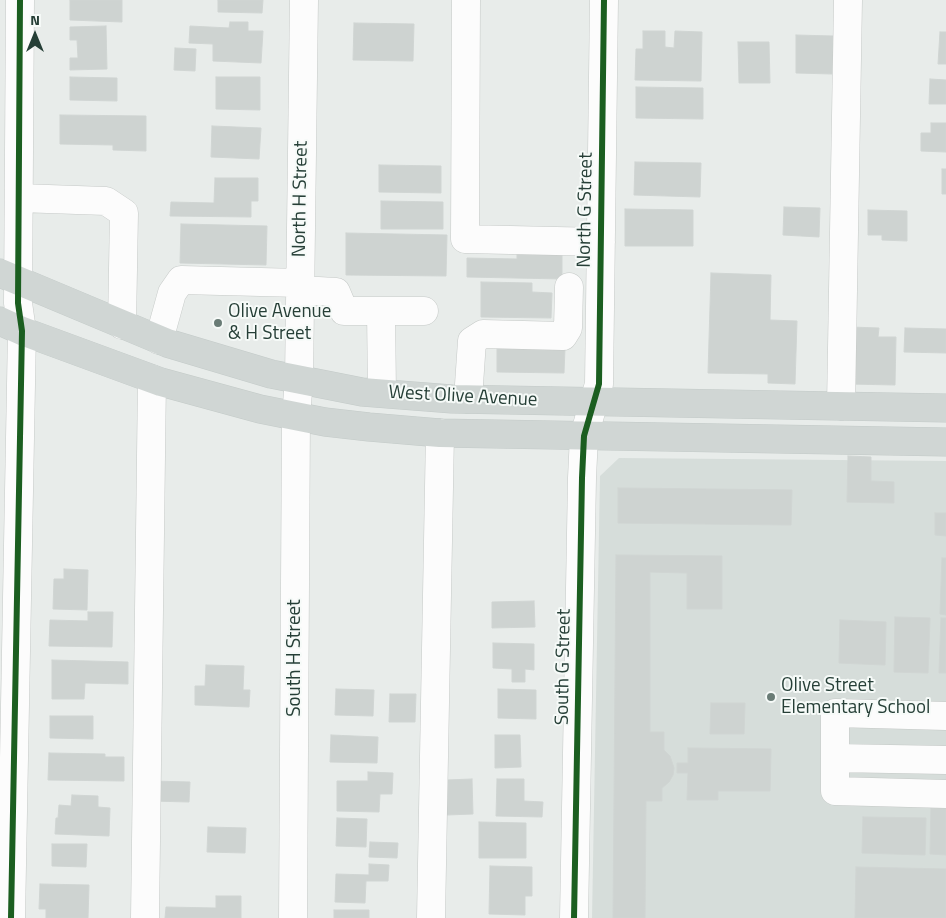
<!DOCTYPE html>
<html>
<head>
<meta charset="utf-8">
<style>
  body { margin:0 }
  #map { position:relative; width:946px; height:918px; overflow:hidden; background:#e8ecea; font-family:"Titillium Web",sans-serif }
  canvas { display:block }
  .north { position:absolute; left:10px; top:10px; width:50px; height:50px; -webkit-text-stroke:4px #f6faf8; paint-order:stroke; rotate:0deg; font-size:14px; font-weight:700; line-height:20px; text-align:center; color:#263f37 }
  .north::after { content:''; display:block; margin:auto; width:18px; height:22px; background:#263f37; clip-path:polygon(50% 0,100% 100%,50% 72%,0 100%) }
</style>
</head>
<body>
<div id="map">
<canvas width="946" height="918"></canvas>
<div class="north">N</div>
</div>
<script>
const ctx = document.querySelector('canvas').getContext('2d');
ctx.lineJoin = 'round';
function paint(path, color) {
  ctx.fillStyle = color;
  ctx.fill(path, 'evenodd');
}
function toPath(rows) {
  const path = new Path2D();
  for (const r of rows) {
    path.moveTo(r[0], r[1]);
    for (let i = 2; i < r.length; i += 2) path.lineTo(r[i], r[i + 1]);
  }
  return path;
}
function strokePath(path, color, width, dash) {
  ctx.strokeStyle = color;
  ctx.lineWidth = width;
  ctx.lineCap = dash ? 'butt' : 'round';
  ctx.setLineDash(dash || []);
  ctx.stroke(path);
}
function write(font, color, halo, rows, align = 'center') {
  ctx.font = font + ' "Titillium Web",sans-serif';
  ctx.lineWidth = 4;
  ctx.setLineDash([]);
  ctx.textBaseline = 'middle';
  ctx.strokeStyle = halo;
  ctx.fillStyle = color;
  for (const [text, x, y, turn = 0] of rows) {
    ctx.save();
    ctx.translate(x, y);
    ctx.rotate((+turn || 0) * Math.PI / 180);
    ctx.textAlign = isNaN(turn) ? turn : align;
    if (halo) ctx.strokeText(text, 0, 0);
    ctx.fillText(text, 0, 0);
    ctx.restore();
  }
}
const built = toPath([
  [619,458,946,461,946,918,592,918,600,476]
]);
const building = toPath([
  [70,0,122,0,122,22,70,20,70,0],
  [218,0,263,0,262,13,218,12,218,0],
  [230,22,248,22,248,31,263,31,261,63,213,61,213,44,189,43,190,26,229,28,230,22],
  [354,23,414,24,413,61,353,60,354,23],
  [106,26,107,69,70,70,70,58,78,58,77,40,70,40,70,27,106,26],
  [643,31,665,31,665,47,674,48,675,31,702,32,701,81,635,80,636,49,643,49,643,31],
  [940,32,946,32,946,64,938,64,940,32],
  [796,35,833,36,832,74,796,73,796,35],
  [738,42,769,42,770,83,739,83,738,42],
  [175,48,196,49,195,71,174,70,175,48],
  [70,77,117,78,117,101,70,100,70,77],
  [216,77,260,77,260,110,216,109,216,77],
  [930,79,946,80,946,104,929,104,930,79],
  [636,87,703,88,703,119,636,118,636,87],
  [60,115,146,116,146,151,113,150,113,145,60,144,60,115],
  [931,123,946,123,946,152,921,151,921,133,931,133,931,123],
  [212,126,261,128,259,159,211,157,212,126],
  [635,162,701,163,700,197,634,195,635,162],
  [379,165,441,166,441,193,379,192,379,165],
  [942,169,946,169,946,194,942,194,942,169],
  [215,178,258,178,258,201,251,201,251,217,170,216,171,202,214,203,215,178],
  [381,201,443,202,443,229,381,229,381,201],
  [784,207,820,208,819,237,783,235,784,207],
  [625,209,693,210,693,246,625,246,625,209],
  [868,210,907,211,907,241,882,240,882,235,868,235,868,210],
  [181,224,267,226,266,265,180,263,181,224],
  [346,233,447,235,446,276,346,275,346,233],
  [517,250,562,251,562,279,467,277,467,258,517,259,517,250],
  [711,273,771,275,770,320,797,321,795,384,768,383,768,374,708,373,711,273],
  [481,282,532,283,532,292,552,293,551,318,481,317,481,282],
  [851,327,879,328,878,337,896,337,895,385,849,384,851,327],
  [905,328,946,329,946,353,904,352,905,328],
  [497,347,565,348,564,373,497,372,497,347],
  [848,456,871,457,871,481,894,482,894,503,847,502,848,456],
  [618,488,792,490,791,525,618,523,618,488],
  [935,513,946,513,946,536,935,535,935,513],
  [616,555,722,556,722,609,687,609,687,573,650,572,650,732,664,732,664,750,670,756,674,768,673,775,669,782,662,788,662,801,646,801,645,918,613,918,616,555],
  [942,558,946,558,946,615,940,614,942,558],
  [64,569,88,570,87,610,53,609,54,579,64,579,64,569],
  [534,601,535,627,492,628,492,602,534,601],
  [88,612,113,612,112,647,49,646,50,620,88,621,88,612],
  [895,617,930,618,928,673,894,672,895,617],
  [941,618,946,618,946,673,939,673,941,618],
  [840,620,886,622,885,665,839,663,840,620],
  [493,643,534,644,534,670,525,669,525,682,512,682,512,669,493,668,493,643],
  [52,660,128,662,128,684,85,683,84,699,52,699,52,660],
  [206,665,244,666,243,690,250,690,249,707,195,705,195,686,205,686,206,665],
  [336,689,374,690,373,716,335,715,336,689],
  [498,689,536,690,536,719,498,718,498,689],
  [390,694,416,694,415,722,389,722,390,694],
  [711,703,745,703,744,734,710,734,711,703],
  [50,716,93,716,93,739,50,738,50,716],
  [331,735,378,737,377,763,330,762,331,735],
  [495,735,520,735,521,767,495,768,495,735],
  [688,748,771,749,770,791,718,791,718,800,687,800,688,773,677,773,677,763,688,763,688,748],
  [49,753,105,754,105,757,124,757,124,781,48,780,49,753],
  [368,772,393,773,392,794,380,794,379,812,337,811,337,781,368,781,368,772],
  [472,779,473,814,447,815,446,780,472,779],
  [497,779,524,779,524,801,543,802,542,817,496,816,497,779],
  [152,781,190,782,189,802,151,801,152,781],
  [72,795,98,796,98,807,110,808,109,836,55,834,56,818,58,818,59,805,71,806,72,795],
  [931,808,946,809,946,855,930,854,931,808],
  [863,817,926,818,925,855,862,853,863,817],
  [337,818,367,819,366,847,336,846,337,818],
  [479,822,526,823,526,858,479,858,479,822],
  [208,827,246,828,245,853,207,852,208,827],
  [370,842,398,843,397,858,369,857,370,842],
  [52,844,87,844,86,867,52,866,52,844],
  [369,864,389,865,388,881,366,881,365,903,335,902,336,874,369,875,369,864],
  [490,866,532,867,532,896,525,896,525,915,489,914,490,866],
  [856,867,946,869,946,918,855,918,856,867],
  [40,884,89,885,88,918,46,918,46,909,39,909,40,884],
  [216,896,241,896,241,918,165,918,166,907,216,908,216,896],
  [334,910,369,910,369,918,334,918,334,910]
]);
const minor = toPath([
  [466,0,465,239,601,242],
  [19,198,106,201,124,213,122,325],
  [300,290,336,292,344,311,424,311],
  [381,311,382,393],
  [159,340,172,293,181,280,300,283],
  [468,399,472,341,483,334,563,336,568,328,569,287],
  [841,406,848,0],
  [946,716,835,713,835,791,946,794],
  [835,758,946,760],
  [11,918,22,331,18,303,20,0],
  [145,918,152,379],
  [293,918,296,416,299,380,304,0],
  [431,918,440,433],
  [574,918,582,478,584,436,599,384,604,0]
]);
const major = toPath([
  [0,273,167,343,271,374,362,392,452,399,946,408],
  [0,321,22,331,161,382,260,409,325,422,369,427,440,433,946,442]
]);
const cycleway = toPath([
  [11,918,22,331,18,303,20,0],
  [574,918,582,478,584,436,599,384,604,0]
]);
const markers = [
  [218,323,5,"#6a7c76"],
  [771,697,5,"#6a7c76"]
];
const streetNames = [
  ["North H Street",301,199,-89],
  ["North G Street",586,210,-89],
  ["West Olive Avenue",463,397,3],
  ["South H Street",295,658,-90],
  ["South G Street",564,667,-89]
];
const poiNames = [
  ["Olive Avenue",228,312],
  ["& H Street",228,334],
  ["Olive Street",781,686],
  ["Elementary School",781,708]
];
paint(built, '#d6ddda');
paint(building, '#ced3d1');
strokePath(building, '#d0d5d3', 1);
strokePath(minor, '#c5c9c7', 29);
strokePath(major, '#c3cac8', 29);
strokePath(minor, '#fcfcfc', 28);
strokePath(major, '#d0d6d4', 28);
strokePath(cycleway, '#1b5e20', 6);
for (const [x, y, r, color] of markers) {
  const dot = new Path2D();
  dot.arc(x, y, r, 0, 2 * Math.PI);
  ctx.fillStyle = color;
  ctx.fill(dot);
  strokePath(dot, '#f6faf8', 2);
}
write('19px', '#263f37', '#f6faf8', streetNames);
write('19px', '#263f37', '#f6faf8', poiNames, 'left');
</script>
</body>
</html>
